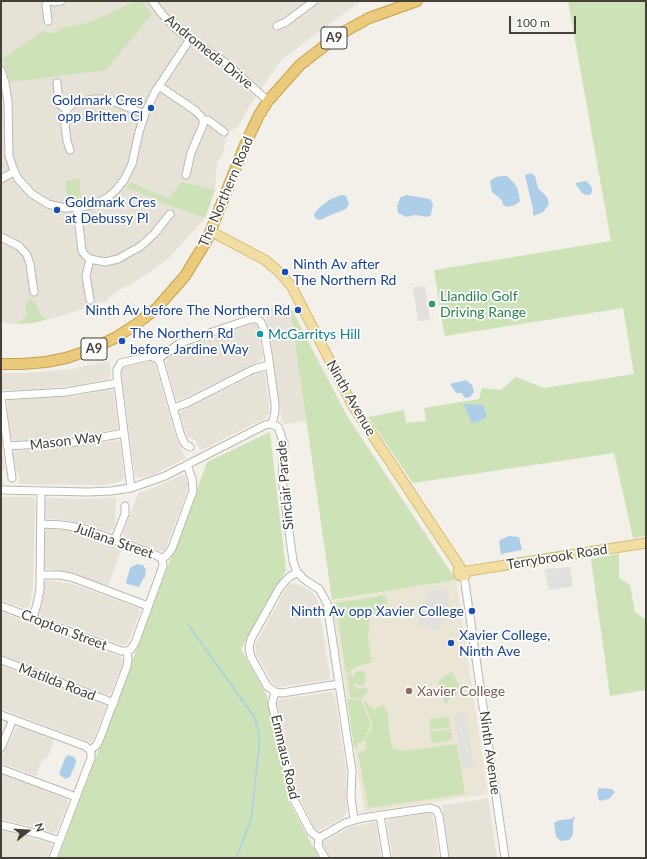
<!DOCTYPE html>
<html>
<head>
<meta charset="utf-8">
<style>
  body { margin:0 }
  #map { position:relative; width:647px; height:859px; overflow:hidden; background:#f3f0e9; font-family:Lato,sans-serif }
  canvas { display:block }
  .frame { position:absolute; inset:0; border:2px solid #454139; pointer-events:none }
  .north { position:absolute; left:8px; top:811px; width:40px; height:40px; -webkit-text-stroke:3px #fff; paint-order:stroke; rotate:73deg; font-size:11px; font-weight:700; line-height:16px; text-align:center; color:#454139 }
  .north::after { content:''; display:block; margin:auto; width:14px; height:18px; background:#454139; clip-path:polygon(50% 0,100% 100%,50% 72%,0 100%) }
  .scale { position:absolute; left:509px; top:16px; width:67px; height:18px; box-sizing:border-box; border:2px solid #454139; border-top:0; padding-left:5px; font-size:12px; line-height:14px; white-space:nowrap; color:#454139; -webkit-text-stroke:3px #fff; paint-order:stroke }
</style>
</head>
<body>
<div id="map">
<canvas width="647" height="859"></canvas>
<div class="frame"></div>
<div class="north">N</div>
<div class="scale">100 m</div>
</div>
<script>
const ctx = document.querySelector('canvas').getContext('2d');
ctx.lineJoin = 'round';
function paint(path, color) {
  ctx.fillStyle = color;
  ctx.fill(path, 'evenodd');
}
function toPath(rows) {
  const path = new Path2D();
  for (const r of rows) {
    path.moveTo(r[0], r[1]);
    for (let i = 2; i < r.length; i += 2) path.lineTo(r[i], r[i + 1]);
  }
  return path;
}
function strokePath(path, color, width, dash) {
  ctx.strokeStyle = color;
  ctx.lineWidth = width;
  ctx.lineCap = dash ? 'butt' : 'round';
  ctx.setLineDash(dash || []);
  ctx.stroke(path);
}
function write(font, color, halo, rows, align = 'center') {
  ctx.font = font + ' Lato,sans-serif';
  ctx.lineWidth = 3.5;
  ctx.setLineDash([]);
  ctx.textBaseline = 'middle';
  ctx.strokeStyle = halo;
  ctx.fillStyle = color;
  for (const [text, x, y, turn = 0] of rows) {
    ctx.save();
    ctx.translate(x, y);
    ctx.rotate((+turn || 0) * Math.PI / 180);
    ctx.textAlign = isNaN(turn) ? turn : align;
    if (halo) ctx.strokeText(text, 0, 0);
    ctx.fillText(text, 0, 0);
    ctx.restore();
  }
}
const residential = toPath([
  [1,1,361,1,281,60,249,107,238,127,230,131,225,140,224,151,217,163,215,190,205,218,169,258,138,280,114,293,106,301,61,316,49,319,42,317,34,300,29,299,25,304,27,317,15,324,1,322],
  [290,306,307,421,285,424,282,422,265,308],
  [252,324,256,324,258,328,263,357,260,361,184,398,179,400,176,399,166,363,167,359,182,348],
  [109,361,111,375,109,379,76,385,28,390,1,390,1,373,25,373,72,369],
  [150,361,153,362,155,365,176,438,186,458,155,474,138,478,135,476,121,372,122,369,125,367],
  [262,371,265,373,269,406,269,413,266,418,201,450,195,440,187,437,180,414,182,411],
  [110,389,113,391,118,426,116,429,72,437,14,441,11,438,7,403,9,400,76,396],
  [117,440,120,442,124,478,122,481,104,485,20,484,19,475,15,469,13,454,15,451,83,446],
  [1,441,5,468,2,472,3,483,1,483],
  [182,475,186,476,188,484,187,492,165,550,161,551,124,538,123,534,138,493,161,485],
  [1,497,32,497,35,500,33,589,29,608,26,609,1,600],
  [116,497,115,524,113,530,109,532,84,523,64,520,48,519,45,516,45,500,48,498,96,499],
  [47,529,66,530,84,534,122,548,108,586,69,572,47,569,44,567,45,532],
  [47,580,70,583,139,608,140,612,128,643,126,645,122,645,41,615,39,611,43,596,44,583],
  [294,583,297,584,312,592,318,601,330,676,328,680,278,687,272,682,257,656,255,645,285,590,289,585],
  [1,612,121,657,123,660,122,666,111,693,108,695,1,655],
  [1,666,104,705,106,708,93,741,89,742,1,709],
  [332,692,335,696,346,771,346,799,347,812,345,816,318,831,314,828,297,794,277,703,281,699],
  [19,727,54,740,47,759,43,758,36,776,1,763,1,758,16,728],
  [1,774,67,799,68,803,57,832,54,833,42,829,1,819],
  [488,798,497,858,450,858,442,805],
  [428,813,431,814,433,818,439,858,393,858,387,822,389,819],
  [374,822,376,824,381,858,330,858,323,845,323,842,350,827],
  [1,830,50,843,52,846,47,858,1,858]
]);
const education = toPath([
  [456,580,488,794,364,812,332,601]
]);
const green = toPath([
  [136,1,143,1,146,7,152,14,106,70,10,82,3,59,44,30,45,33,53,33,58,32,58,29,90,22],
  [568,1,646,1,646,536,633,538,614,453,413,483,368,417,404,410,406,423,426,421,424,408,479,399,482,388,501,390,516,377,544,388,634,374,623,308,445,336,444,333,434,270,611,241],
  [79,178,82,201,68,202,65,182],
  [130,182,169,199,181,182,215,190,205,218,166,204,126,187],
  [29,299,34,300,42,317,49,319,34,323,15,324,27,317,25,304],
  [290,306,347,416,456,580,332,600],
  [270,432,286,570,241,649,267,696,289,802,319,858,58,858,207,462],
  [619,554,619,578,630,585,635,612,646,620,646,690,610,696,591,559],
  [386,595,388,609,382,610,379,614,370,614,368,639,372,662,358,666,346,674,336,603],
  [358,671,364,672,366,681,363,685,360,686,355,683,353,685,358,689,366,687,368,690,361,699,350,697,347,676,352,672,351,677,354,677,355,673],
  [451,672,455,677,459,686,458,692,454,697,448,700,447,705,441,696,438,683,439,681],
  [347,699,361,700,370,722,370,726,363,742,358,743,358,747,354,748],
  [363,701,366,701,368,705,374,709,384,705,389,716,388,717,389,732,393,749,404,751,457,744,465,794,368,808,358,753,366,750,365,738,372,729,372,723],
  [449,717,450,727,430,730,429,719],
  [451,729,452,740,432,743,430,732]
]);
const parking = toPath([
  [425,286,430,320,418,321,413,287],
  [570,567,573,586,549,590,544,569],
  [448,588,449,603,439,630,418,626,420,613,426,603,425,592],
  [466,712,474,766,462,768,454,714]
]);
const water = toPath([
  [531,173,535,176,538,188,547,197,549,204,543,212,533,216,533,209,525,175],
  [502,176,507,176,515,184,518,190,520,201,515,205,508,207,503,205,502,200,492,192,490,181,496,177],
  [586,181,590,185,592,188,592,192,590,195,585,195,582,193,575,183],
  [341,195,343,195,346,196,348,201,349,204,346,209,326,217,323,219,319,220,315,218,314,214,318,209,329,200],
  [407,195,430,199,433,204,431,215,427,217,415,215,407,217,398,213,397,206,399,201,401,197],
  [466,380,472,385,474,392,470,397,466,398,464,397,462,393,456,393,450,384],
  [464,404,483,405,487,416,486,418,474,423,471,422],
  [509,536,519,537,522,550,505,553,501,555,499,542,500,540],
  [137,564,143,565,146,569,145,577,143,579,139,587,127,584,126,582,130,568],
  [68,755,74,757,76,760,76,763,70,777,65,779,59,774,65,758],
  [599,788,612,789,615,792,609,799,599,801,597,793],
  [575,816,573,823,573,835,569,840,561,841,556,837,554,823,560,820,571,819]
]);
const stream = toPath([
  [187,623,255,718,259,733,259,747,251,820,236,858]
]);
const minor = toPath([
  [48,1,46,5,48,21],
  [50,1,55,2,61,1],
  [152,1,163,15,175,28,190,39,226,63,268,101],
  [277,26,286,22,314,1],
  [1,70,5,83,8,102,9,156,13,168,18,179,32,194,48,204,65,208,82,207,95,204,107,198,116,190,124,180,132,164,139,132,146,111,155,92,190,39],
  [57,83,59,104,67,110],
  [159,86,196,111,203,119,203,125,191,153,186,175],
  [204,121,208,120,224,132],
  [70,150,67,141,64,117,68,108,76,102,95,99,104,99,112,101,145,114],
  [1,179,14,172],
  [77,208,82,251,85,255,90,259,105,262,118,259,141,246,154,234,170,214],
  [1,237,19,246,27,255,30,264,34,292],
  [90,300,86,276,90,259],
  [158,359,160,362,181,436,185,444,190,447],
  [1,396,66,392,118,383],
  [1,398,12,478],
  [173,408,187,403,254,369,269,365],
  [7,446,77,442,124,433],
  [131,488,117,376,117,370,121,363,150,356,158,359,180,343,251,319,257,319,261,322,263,327,268,354,275,404,275,412,272,424],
  [1,490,88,492,111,491,131,488,165,476,265,425,272,424,278,427,284,444,282,479,293,561,297,572,305,580,319,589,327,603,352,771,351,798,354,819],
  [41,524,62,525,82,528,156,555,162,559],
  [115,539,125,514,125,506],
  [297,572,288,578,280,587,251,639,249,648,251,657,267,686,275,692,282,693,339,684],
  [40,575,59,575,71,577,148,606],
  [464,576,505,858],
  [1,606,121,651,127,651],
  [33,618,37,604,40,589,41,491],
  [1,660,114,703],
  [275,692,272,704,293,798,311,832,319,838],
  [1,715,85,746,90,750],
  [1,748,13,719],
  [1,769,76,797],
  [380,815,387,858],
  [1,825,39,834,60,841],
  [53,858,91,758,91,754,90,750,97,745,100,738,127,666,128,659,127,651,131,649,135,643,163,566,162,559,168,554,172,548,193,491,192,479,187,465],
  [325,858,318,846,319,838,345,823,362,818,430,808,436,810,439,816,445,858]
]);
const major = toPath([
  [212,232,265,260,279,272,292,287,353,406,460,567],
  [460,567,458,572,460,576,465,576,468,571],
  [468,571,646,543]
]);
const highway = toPath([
  [1,364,22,364,46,362,66,358,87,351,115,338,135,325,156,309,185,276,207,240,245,145,259,115,268,101,300,65,340,34,369,18,417,1]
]);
const markers = [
  [151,108,4,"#1a4fb4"],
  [57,210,4,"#1a4fb4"],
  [285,272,4,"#1a4fb4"],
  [432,304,4,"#2e9e5b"],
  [298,310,4,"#1a4fb4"],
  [260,334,4,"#0f9aa8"],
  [122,341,4,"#1a4fb4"],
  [472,611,4,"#1a4fb4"],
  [451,643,4,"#1a4fb4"],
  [409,691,4,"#8d6e63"]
];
const shields = [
  [334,38,26],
  [94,349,26]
];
const shieldNames = [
  ["A9",334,38],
  ["A9",94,349]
];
const streetNames = [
  ["Andromeda Drive",209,52,39],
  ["The Northern Road",226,192,-67],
  ["Ninth Avenue",351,398,60],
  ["Mason Way",66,441,-7],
  ["Sinclair Parade",285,485,-95],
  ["Juliana Street",114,541,19],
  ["Terrybrook Road",557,557,-9],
  ["Cropton Street",64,630,21],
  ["Matilda Road",57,682,21],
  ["Ninth Avenue",490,753,82],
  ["Emmaus Road",285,757,77]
];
const transitNames = [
  ["Goldmark Cres",143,100,"right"],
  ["opp Britten Cl",143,116,"right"],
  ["Goldmark Cres",65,202],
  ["at Debussy Pl",65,218],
  ["Ninth Av after",293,264],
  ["The Northern Rd",293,280],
  ["Ninth Av before The Northern Rd",290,310,"right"],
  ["The Northern Rd",130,333],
  ["before Jardine Way",130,349],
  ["Ninth Av opp Xavier College",464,611,"right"],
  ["Xavier College,",459,635],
  ["Ninth Ave",459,651]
];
const leisureNames = [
  ["Llandilo Golf",440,296],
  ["Driving Range",440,312]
];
const cultureNames = [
  ["McGarritys Hill",268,334]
];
const educationNames = [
  ["Xavier College",417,691]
];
paint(residential, '#e6e2d8');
paint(education, '#eae5d5');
paint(green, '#cde2b7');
paint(parking, '#e2e0dd');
paint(water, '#adcee8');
strokePath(stream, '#adcee8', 1.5);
strokePath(minor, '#bdb8ad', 9);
strokePath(major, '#d5bb75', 11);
strokePath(highway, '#caa04c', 12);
strokePath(minor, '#fff', 7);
strokePath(major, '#f2dea3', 9);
strokePath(highway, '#ecca7b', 10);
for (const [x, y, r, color] of markers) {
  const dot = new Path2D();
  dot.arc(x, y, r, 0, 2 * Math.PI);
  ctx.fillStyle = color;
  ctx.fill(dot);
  strokePath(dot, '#fff', 1.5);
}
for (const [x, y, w] of shields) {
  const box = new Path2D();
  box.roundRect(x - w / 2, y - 11, w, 22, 3);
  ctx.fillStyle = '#fff';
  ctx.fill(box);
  strokePath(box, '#454139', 1);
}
write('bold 13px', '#454139', null, shieldNames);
write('14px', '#454139', '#fff', streetNames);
write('14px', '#164399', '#fff', transitNames, 'left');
write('14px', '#27864d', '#fff', leisureNames, 'left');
write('14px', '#0d838f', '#fff', cultureNames, 'left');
write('14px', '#785e54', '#fff', educationNames, 'left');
</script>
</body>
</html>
